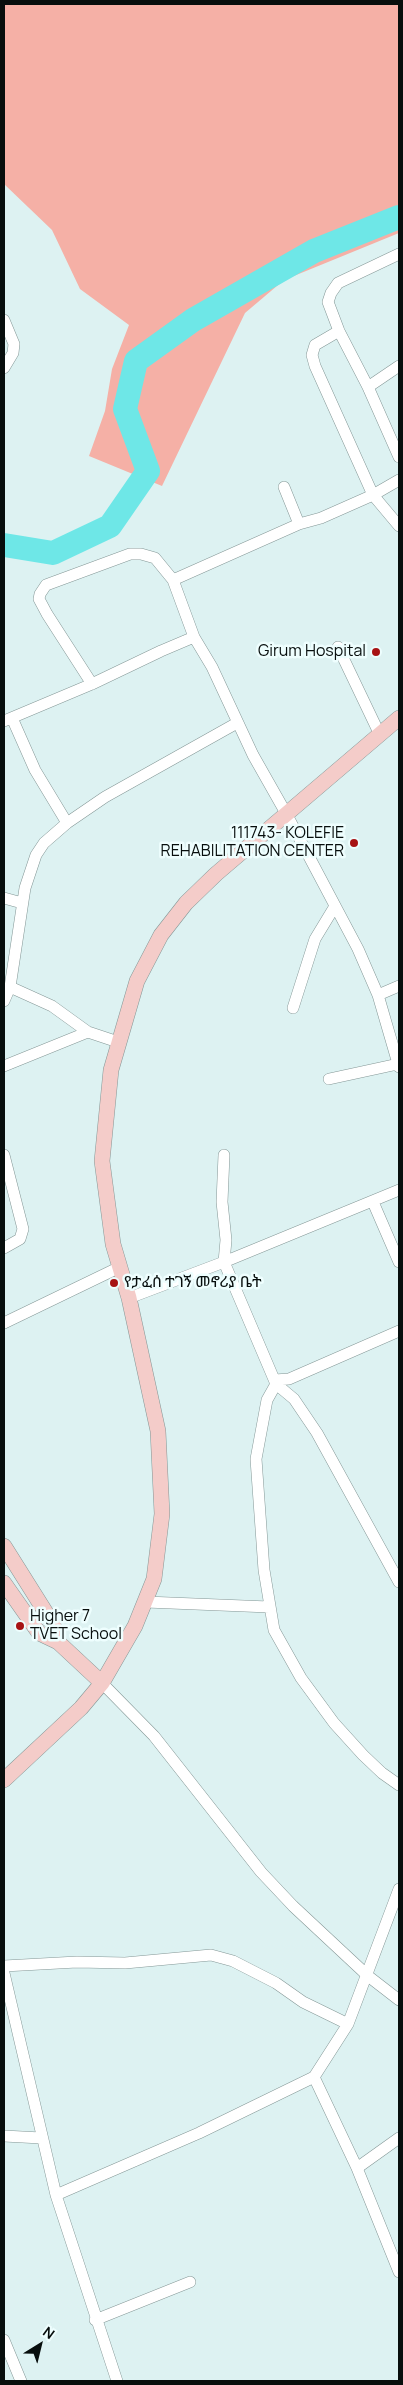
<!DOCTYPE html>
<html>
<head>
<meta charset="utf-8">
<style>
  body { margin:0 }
  #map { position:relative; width:403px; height:2385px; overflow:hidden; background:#ddf2f2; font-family:Manrope,sans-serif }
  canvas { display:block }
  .frame { position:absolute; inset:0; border:5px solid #070e0d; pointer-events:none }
  .north { position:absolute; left:15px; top:2320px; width:50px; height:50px; -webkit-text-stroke:4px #eefefe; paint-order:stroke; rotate:36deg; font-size:14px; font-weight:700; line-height:20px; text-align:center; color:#070e0d }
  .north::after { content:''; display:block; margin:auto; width:18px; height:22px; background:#070e0d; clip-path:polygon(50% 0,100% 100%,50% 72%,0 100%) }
</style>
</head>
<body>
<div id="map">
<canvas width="403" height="2385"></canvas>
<div class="frame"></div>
<div class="north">N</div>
</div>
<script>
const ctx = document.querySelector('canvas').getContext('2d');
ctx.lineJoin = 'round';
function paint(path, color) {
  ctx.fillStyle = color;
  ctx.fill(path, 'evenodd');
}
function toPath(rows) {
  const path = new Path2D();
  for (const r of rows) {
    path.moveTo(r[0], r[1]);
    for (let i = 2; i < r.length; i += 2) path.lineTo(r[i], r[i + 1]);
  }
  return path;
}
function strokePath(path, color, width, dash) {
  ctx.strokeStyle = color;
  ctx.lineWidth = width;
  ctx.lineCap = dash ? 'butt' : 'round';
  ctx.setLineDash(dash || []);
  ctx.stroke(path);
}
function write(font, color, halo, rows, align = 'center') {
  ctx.font = font + ' Manrope,"Noto Sans Ethiopic",sans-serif';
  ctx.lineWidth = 5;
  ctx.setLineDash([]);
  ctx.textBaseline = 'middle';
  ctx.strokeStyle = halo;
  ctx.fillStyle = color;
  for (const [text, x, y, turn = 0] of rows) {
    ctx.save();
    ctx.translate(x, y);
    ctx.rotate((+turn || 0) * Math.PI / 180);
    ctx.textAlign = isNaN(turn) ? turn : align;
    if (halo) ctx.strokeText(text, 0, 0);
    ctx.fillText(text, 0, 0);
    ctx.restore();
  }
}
const green = toPath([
  [4,4,399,4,399,233,284,280,245,313,162,486,89,456,105,411,112,369,129,325,80,289,52,230,4,184]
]);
const river = toPath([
  [4,545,53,553,110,526,148,471,125,409,136,361,193,320,314,251,399,217]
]);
const minor = toPath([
  [399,254,338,283,331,293,328,302,339,331,368,387,399,457],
  [4,320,14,344,13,353,4,368],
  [339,331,315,345,312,355,315,366,373,495,399,526],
  [368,387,399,366],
  [284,487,299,524],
  [173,580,299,524,321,518,373,495,399,480],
  [338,647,380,735],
  [92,684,47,614,39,599,40,594,46,585,130,554,141,554,155,558,173,580,194,637,212,667,253,755,287,815,358,949,378,995,399,1067],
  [12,718,35,770,67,823],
  [4,721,92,684,161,651,194,637],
  [4,898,22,903],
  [10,987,52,1006,88,1032,118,1042],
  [378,995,399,986],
  [4,1001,10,987,25,888,36,855,44,843,67,823,105,797,237,723],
  [293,1008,315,939,335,906],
  [4,1066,88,1032],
  [329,1079,398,1064],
  [4,1155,23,1229,20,1239,4,1248],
  [224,1155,222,1202,226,1240,224,1262,276,1384,294,1399,317,1433,399,1582],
  [373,1202,399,1262],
  [129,1298,224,1262,399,1190],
  [4,1323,120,1267],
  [275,1380,289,1379,399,1331],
  [276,1384,267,1400,256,1459,264,1570,274,1630,301,1678,334,1723,363,1755,382,1773,399,1785],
  [146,1602,269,1607],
  [102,1683,154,1736,261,1872,293,1906,368,1976,399,2000],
  [4,1966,77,1962,125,1963,211,1955,233,1961,276,1983,303,2002,348,2024],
  [4,1973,56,2195,117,2381],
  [314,2077,357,2168,399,2272],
  [4,2136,41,2138],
  [357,2168,399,2138],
  [56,2195,199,2133,314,2077,348,2024,399,1889],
  [95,2320,190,2282],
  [4,2340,21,2381]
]);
const secondary = toPath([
  [4,1546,53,1624,58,1642],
  [4,1583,39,1633,58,1642,102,1683],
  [4,1780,81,1708,102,1683,135,1626,154,1579,162,1514,158,1431,129,1298,113,1244,102,1161,111,1070,137,981,161,935,186,903,216,874,399,718]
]);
const markers = [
  [376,652,5,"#a71314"],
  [354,843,5,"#a71314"],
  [114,1283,5,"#a71314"],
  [20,1626,5,"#a71314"]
];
const poiNames = [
  ["Girum Hospital",366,652],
  ["111743- KOLEFIE",344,834],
  ["REHABILITATION CENTER",344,852],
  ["የታፈሰ ተገኝ መኖሪያ ቤት",124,1283,"left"],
  ["Higher 7",30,1617,"left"],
  ["TVET School",30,1635,"left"]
];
paint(green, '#f5b0a6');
strokePath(river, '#6ee7e7', 24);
strokePath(minor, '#849796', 12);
strokePath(secondary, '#849796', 16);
strokePath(minor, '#fff', 11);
strokePath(secondary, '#f4ccc9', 15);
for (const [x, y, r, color] of markers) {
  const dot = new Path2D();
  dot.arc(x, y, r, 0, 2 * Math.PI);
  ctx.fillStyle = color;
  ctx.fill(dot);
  strokePath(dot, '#eefefe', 2);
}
write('16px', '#070e0d', '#eefefe', poiNames, 'right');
</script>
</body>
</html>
